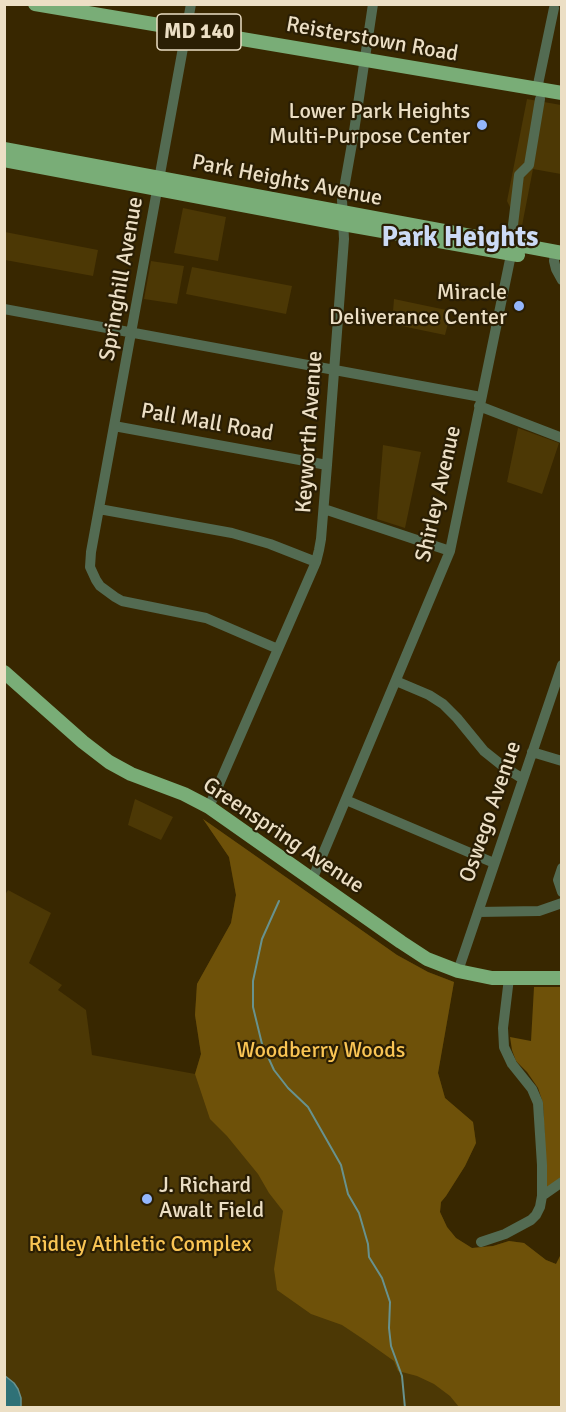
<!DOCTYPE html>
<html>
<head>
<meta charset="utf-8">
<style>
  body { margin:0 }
  #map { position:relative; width:566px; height:1412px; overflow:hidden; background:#382700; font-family:Signika,sans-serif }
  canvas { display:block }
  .frame { position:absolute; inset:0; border:6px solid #ecdfc5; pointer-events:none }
</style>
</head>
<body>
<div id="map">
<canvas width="566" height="1412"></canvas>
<div class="frame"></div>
</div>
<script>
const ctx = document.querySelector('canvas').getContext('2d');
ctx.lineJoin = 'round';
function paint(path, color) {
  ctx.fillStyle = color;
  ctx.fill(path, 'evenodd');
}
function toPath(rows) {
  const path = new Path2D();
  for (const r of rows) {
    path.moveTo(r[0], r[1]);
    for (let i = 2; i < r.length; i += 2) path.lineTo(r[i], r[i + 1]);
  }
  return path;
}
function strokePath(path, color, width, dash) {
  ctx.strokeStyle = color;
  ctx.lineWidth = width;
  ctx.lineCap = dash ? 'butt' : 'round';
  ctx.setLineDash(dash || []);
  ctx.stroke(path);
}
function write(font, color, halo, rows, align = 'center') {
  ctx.font = font + ' Signika,sans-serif';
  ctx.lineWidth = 4.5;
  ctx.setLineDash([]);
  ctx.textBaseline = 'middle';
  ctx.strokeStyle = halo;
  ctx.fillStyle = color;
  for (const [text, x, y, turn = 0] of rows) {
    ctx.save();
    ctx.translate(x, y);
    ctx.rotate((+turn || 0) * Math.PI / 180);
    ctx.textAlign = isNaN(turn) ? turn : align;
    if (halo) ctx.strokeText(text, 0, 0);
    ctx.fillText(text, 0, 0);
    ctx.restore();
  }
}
const green = toPath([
  [527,99,561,105,561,174,533,169,520,236,507,233,511,209,507,201],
  [183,208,226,217,218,261,174,253],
  [5,232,98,250,93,276,5,260],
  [151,261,184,266,177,304,144,299],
  [192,267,292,286,286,314,186,294],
  [394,299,451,311,445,335,392,324],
  [518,428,559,443,542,494,507,482],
  [383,445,421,452,405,528,377,519],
  [135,799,173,817,161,840,128,825],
  [203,819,397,955,428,972,454,982,438,1073,445,1098,473,1122,476,1143,465,1166,446,1196,441,1202,440,1212,447,1227,456,1238,472,1248,493,1246,509,1241,524,1243,546,1260,556,1264,561,1254,561,1407,5,1407,5,895,8,890,51,913,29,963,62,985,58,990,86,1010,92,1055,195,1074,201,1054,195,1015,197,984,231,923,236,895,229,857]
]);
const forest = toPath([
  [203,819,397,955,428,972,454,982,438,1073,445,1098,473,1122,476,1143,465,1166,446,1196,441,1202,440,1212,447,1227,456,1238,472,1248,493,1246,509,1241,524,1243,546,1260,556,1264,561,1254,561,1407,459,1407,450,1396,434,1384,417,1376,398,1371,394,1361,363,1339,342,1325,311,1314,277,1290,274,1269,283,1211,269,1193,258,1174,227,1136,210,1119,195,1074,201,1054,195,1015,197,984,231,923,236,895,229,857],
  [534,987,561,987,561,1177,547,1190,543,1103,538,1088,527,1072,516,1061,512,1050,510,1037,531,1041]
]);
const water = toPath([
  [4,1375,14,1383,18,1389,21,1398,21,1407,5,1407,4,1375]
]);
const stream = toPath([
  [279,901,262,939,253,981,253,1007,262,1044,274,1070,288,1088,308,1107,341,1165,348,1194,359,1213,368,1244,369,1257,382,1278,390,1302,389,1328,391,1346,402,1376,405,1408]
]);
const minor = toPath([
  [191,4,91,552,90,567,96,580,100,586,115,597,122,601,206,618,278,649],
  [537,89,554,8],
  [555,252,554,261,556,269,562,280],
  [4,309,481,397],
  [479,406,562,438],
  [114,426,327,465],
  [99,509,232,533,270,544,316,562],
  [324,509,450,551],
  [396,681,429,695,443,704,457,718,484,751,504,767,523,779],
  [532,752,562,761],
  [346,800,494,863],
  [209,807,316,562,319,550,321,539,327,465,344,239,342,200,353,138,373,4],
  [562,868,558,880,562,892],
  [312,880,450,551,513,245,513,225,519,175,529,165,540,99],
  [478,912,539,911,562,903],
  [458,971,562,665],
  [542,1196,562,1182],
  [481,1242,505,1234,531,1220,536,1215,540,1207,542,1196,542,1165,538,1103,532,1089,512,1064,504,1047,503,1028,509,978]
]);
const major = toPath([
  [35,4,562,93],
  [4,149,562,253],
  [4,160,343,224,518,255],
  [4,672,83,742,109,762,131,774,184,794,209,807,401,942,427,959,458,971,492,978,562,978]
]);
const markers = [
  [482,125,6,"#94b7fd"],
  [519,306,6,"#94b7fd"],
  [147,1199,6,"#94b7fd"]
];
const shields = [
  [199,32,84]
];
const shieldNames = [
  ["MD 140",199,32]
];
const streetNames = [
  ["Reisterstown Road",372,40,10],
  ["Park Heights Avenue",287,181,11],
  ["Springhill Avenue",122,279,-80],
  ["Pall Mall Road",207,423,10],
  ["Keyworth Avenue",310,432,-86],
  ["Shirley Avenue",439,494,-77],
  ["Oswego Avenue",491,812,-71],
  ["Greenspring Avenue",283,836,34]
];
const poiNames = [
  ["Lower Park Heights",470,112],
  ["Multi-Purpose Center",470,137],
  ["Miracle",507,293],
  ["Deliverance Center",507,318],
  ["J. Richard",159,1186,"left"],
  ["Awalt Field",159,1211,"left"]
];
const parkNames = [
  ["Woodberry Woods",321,1051],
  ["Ridley Athletic Complex",140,1245]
];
const districtNames = [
  ["Park Heights",460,239]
];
paint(green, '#4c3805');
paint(forest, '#6e5109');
paint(water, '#2f7177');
strokePath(water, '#68928e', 1.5);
strokePath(stream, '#68928e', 2);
strokePath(minor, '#536b52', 10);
strokePath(major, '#79ad77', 14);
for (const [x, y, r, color] of markers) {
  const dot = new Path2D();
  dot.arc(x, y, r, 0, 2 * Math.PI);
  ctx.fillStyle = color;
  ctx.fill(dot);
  strokePath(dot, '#2a1e04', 2);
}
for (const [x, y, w] of shields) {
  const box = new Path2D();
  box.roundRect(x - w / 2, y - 18, w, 36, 4.5);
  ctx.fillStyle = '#2a1e04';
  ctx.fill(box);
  strokePath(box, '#ecdfc5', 1.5);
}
write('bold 21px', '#ecdfc5', null, shieldNames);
write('22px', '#ecdfc5', '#2a1e04', streetNames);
write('22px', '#ecdfc5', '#2a1e04', poiNames, 'right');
write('22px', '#fac554', '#2a1e04', parkNames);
write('bold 28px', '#ccdaf5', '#2a1e04', districtNames);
</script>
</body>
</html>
